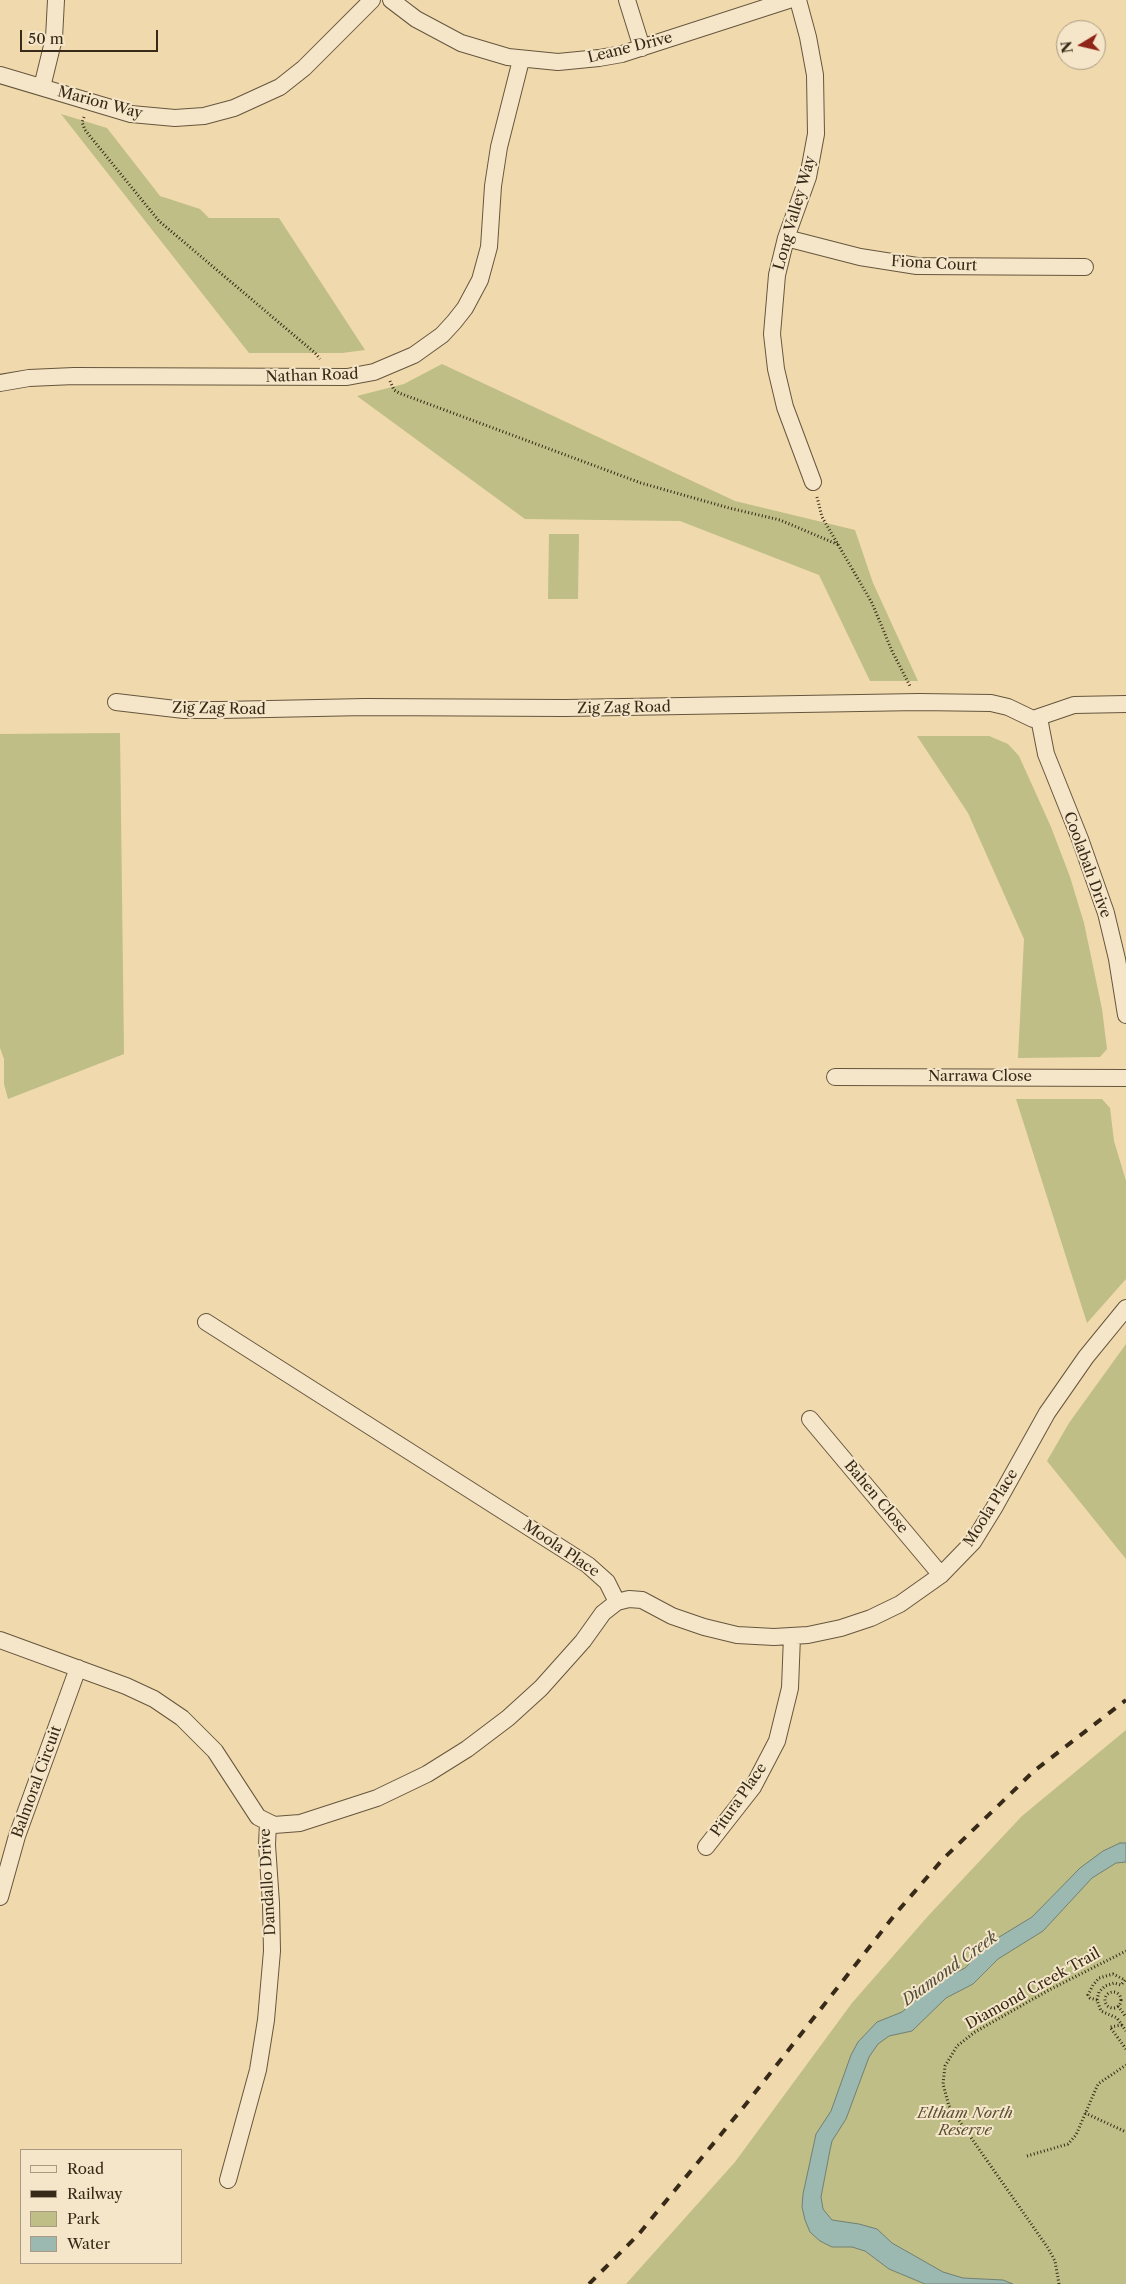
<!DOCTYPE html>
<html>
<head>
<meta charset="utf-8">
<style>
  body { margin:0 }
  #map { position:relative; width:1126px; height:2284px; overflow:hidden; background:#f0d9ac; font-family:"Libre Caslon Text",serif }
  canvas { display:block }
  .legend { position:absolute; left:20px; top:2149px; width:162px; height:115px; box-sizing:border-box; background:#f5e6c9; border:1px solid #a99b83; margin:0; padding:6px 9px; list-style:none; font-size:15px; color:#382a19 }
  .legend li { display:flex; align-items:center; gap:10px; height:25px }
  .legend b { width:25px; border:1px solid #a99b83 }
  .north { position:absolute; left:1056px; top:20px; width:50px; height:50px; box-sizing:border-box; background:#f5e6c9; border:1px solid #a99b83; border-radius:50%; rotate:261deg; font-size:14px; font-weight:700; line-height:20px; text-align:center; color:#382a19 }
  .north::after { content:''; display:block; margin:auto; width:18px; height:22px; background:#8f2418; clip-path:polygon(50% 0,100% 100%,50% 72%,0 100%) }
  .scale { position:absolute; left:20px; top:30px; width:138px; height:22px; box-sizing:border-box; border:2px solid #382a19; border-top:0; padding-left:6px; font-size:15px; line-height:18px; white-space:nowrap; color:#382a19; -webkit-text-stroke:4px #f5e6c9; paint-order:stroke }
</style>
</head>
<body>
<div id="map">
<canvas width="1126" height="2284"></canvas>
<ul class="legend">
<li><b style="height:6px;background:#f5e6c9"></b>Road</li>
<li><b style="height:6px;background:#382a19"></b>Railway</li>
<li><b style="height:14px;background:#bebe86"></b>Park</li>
<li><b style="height:14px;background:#9bb9b0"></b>Water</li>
</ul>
<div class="north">N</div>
<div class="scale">50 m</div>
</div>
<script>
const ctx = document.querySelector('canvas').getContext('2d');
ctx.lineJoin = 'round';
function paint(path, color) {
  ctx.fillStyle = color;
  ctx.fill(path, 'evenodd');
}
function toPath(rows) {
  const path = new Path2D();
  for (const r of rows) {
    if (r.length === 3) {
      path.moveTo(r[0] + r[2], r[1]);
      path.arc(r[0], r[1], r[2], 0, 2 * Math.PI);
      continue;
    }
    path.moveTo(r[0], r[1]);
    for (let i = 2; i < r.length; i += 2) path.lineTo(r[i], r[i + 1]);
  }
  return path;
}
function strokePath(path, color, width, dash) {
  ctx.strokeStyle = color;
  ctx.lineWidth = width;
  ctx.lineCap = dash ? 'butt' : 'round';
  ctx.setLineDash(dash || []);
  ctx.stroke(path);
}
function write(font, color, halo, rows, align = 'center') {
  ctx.font = font + ' "Libre Caslon Text",serif';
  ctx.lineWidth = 4;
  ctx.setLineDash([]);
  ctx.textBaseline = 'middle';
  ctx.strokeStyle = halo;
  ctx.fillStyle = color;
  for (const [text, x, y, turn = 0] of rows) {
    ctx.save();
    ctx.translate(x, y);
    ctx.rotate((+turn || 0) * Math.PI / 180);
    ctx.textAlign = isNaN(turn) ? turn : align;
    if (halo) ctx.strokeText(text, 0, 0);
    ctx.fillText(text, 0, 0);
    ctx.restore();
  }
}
const green = toPath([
  [61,114,107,128,160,196,200,209,209,218,279,218,365,350,342,353,249,353],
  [442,364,735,501,855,530,873,583,918,681,870,681,819,575,680,521,525,519,357,396,404,384],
  [549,534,579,534,578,599,548,599],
  [120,733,124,1054,8,1099,4,1084,4,1059,0,1048,0,734],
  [917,736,989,736,1008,744,1019,756,1051,827,1070,877,1084,923,1102,1009,1107,1049,1100,1057,1018,1058,1024,939,968,813],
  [1016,1099,1102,1099,1110,1108,1114,1141,1126,1181,1126,1279,1087,1323],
  [1126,1344,1126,1559,1047,1461,1069,1423],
  [1126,1730,1126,2284,626,2284,735,2162,852,2003,929,1915,1022,1816]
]);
const water = toPath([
  [1120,1843,1126,1843,1126,1862,1116,1863,1092,1878,1043,1931,998,1959,973,1984,946,1998,912,2031,889,2036,878,2044,869,2057,846,2119,832,2141,830,2150,821,2197,823,2209,832,2220,859,2224,877,2229,892,2243,943,2272,963,2278,1003,2280,1013,2284,925,2284,889,2269,865,2251,852,2247,832,2247,820,2241,810,2232,805,2220,802,2207,803,2194,816,2134,831,2111,851,2055,858,2042,877,2022,902,2012,936,1982,965,1968,991,1942,1032,1917,1080,1868,1103,1851,1120,1843]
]);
const path = toPath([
  [84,117,82,122,85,130,159,221,315,353,320,359],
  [390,381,394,390,399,393,641,483,729,508,780,520,839,545],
  [817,497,822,517,872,603,892,651,910,686],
  [1113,2000,8],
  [1097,2000,1090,1998,1088,1995,1093,1985,1099,1978,1113,1974,1125,1980,1121,1985,1114,1983,1105,1986,1099,1992,1097,2000,1101,2011,1117,2018,1126,2031],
  [1118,2006,1126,2017],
  [1122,2025,1110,2027,1126,2049],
  [1085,2113,1126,2132],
  [1027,2156,1068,2144,1076,2135,1098,2084,1126,2065],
  [1059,2284,1055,2261,1048,2248,949,2106,943,2084,945,2066,957,2046,975,2032,1049,1990,1126,1951]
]);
const street = toPath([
  [391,0,416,19,461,43,508,57,558,62,599,58,622,54,789,0],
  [627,0,642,48],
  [798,0,808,37,815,75,816,134,808,177,786,238,777,275,772,334,776,369,785,407,813,482],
  [0,75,131,114,175,118,204,116,234,108,280,87,304,68,372,0],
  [42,87,54,38,56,0],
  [786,238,860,257,917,266,1085,267],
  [0,383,29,378,74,376,347,377,374,372,414,355,442,335,454,322,465,308,480,280,489,247,493,186,499,147,521,60],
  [116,702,184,710,221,710,365,707,565,708,919,702,991,703,1008,707,1033,719,1074,705,1126,704],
  [1039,718,1046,754,1080,839,1106,913,1117,959,1126,1015],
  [835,1077,1126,1078],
  [206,1322,588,1565,607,1582,617,1602],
  [810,1419,941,1575],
  [0,1640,126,1686,154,1699,182,1718,215,1751,258,1817,274,1825,300,1823,377,1798,427,1774,467,1749,508,1718,541,1688,583,1641,603,1613,617,1602,629,1599,642,1600,672,1616,704,1627,737,1635,774,1637,808,1635,841,1628,871,1618,900,1604,941,1575,973,1542,994,1508,1047,1413,1086,1357,1126,1308],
  [706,1847,753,1787,777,1741,790,1688,792,1636],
  [0,1897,17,1836,78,1668],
  [228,2180,258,2070,266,2020,272,1951,271,1903,267,1845,268,1823]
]);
const rail = toPath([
  [589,2284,638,2235,746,2104,897,1912,943,1859,1034,1771,1126,1700]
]);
const streetNames = [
  ["Leane Drive",630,48,-14],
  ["Marion Way",100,103,15],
  ["Long Valley Way",795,213,-74],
  ["Fiona Court",934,264,3],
  ["Nathan Road",312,376,-2],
  ["Zig Zag Road",624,708,-1],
  ["Zig Zag Road",219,709,1],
  ["Coolabah Drive",1087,865,70],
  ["Narrawa Close",980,1077],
  ["Bahen Close",876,1497,50],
  ["Moola Place",991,1508,-58],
  ["Moola Place",561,1549,34],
  ["Balmoral Circuit",37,1782,-70],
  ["Pitura Place",739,1800,-55],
  ["Dandallo Drive",268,1882,-93],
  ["Diamond Creek Trail",1033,1989,-29]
];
const parkNames = [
  ["Eltham North",965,2114],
  ["Reserve",965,2131]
];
const waterNames = [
  ["Diamond Creek",950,1969,-36]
];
paint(green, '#bebe86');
paint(water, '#9bb9b0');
strokePath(water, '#738074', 1);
strokePath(street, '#66563e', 18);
strokePath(path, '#382a19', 3, [1, 2.5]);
strokePath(street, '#f5e6c9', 16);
strokePath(rail, '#382a19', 4, [9, 9]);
write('15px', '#382a19', '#f5e6c9', streetNames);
write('italic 15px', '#5a4f34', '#f5e6c9', parkNames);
write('italic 16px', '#514e3f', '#f5e6c9', waterNames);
</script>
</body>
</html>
